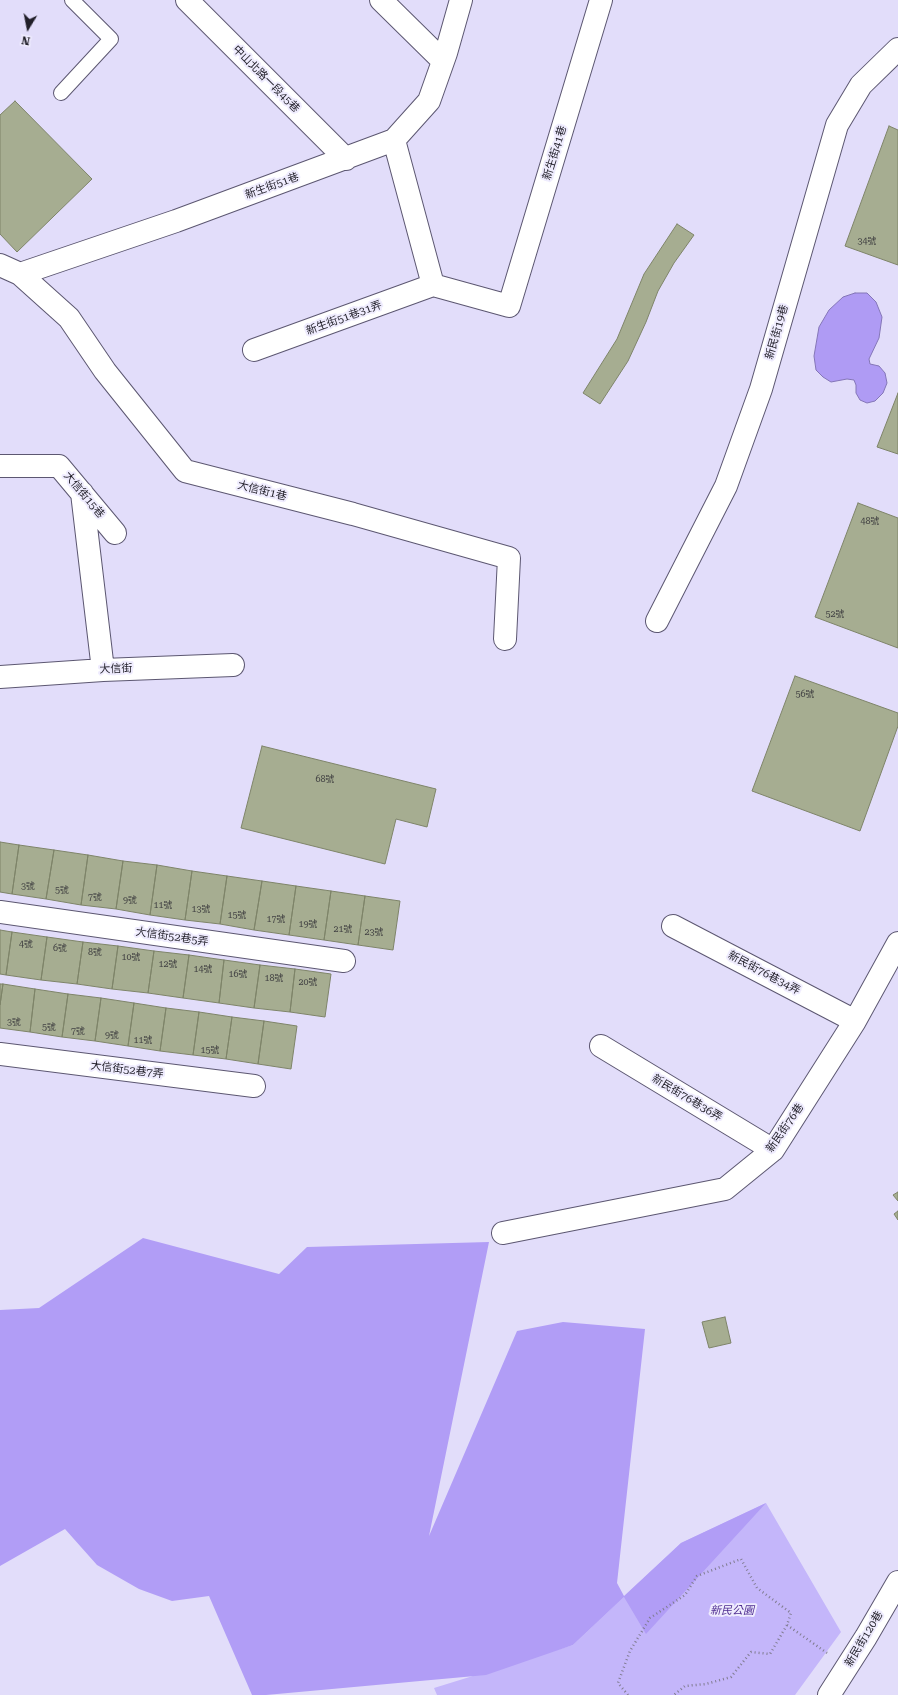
<!DOCTYPE html>
<html>
<head>
<meta charset="utf-8">
<style>
  body { margin:0 }
  #map { position:relative; width:898px; height:1695px; overflow:hidden; background:#e2ddfa; font-family:"Roboto Serif",serif }
  canvas { display:block }
  .north { position:absolute; left:8px; top:8px; width:40px; height:40px; -webkit-text-stroke:3px #efecfe; paint-order:stroke; rotate:190deg; font-size:11px; font-weight:700; line-height:16px; text-align:center; color:#211f29 }
  .north::after { content:''; display:block; margin:auto; width:14px; height:18px; background:#211f29; clip-path:polygon(50% 0,100% 100%,50% 72%,0 100%) }
</style>
</head>
<body>
<div id="map">
<canvas width="898" height="1695"></canvas>
<div class="north">N</div>
</div>
<script>
const ctx = document.querySelector('canvas').getContext('2d');
ctx.lineJoin = 'round';
function paint(path, color) {
  ctx.fillStyle = color;
  ctx.fill(path, 'evenodd');
}
function toPath(rows) {
  const path = new Path2D();
  for (const r of rows) {
    path.moveTo(r[0], r[1]);
    for (let i = 2; i < r.length; i += 2) path.lineTo(r[i], r[i + 1]);
  }
  return path;
}
function strokePath(path, color, width, dash) {
  ctx.strokeStyle = color;
  ctx.lineWidth = width;
  ctx.lineCap = dash ? 'butt' : 'round';
  ctx.setLineDash(dash || []);
  ctx.stroke(path);
}
function write(font, color, halo, rows, align = 'center') {
  ctx.font = font + ' "Roboto Serif","Noto Sans TC",serif';
  ctx.lineWidth = 4;
  ctx.setLineDash([]);
  ctx.textBaseline = 'middle';
  ctx.strokeStyle = halo;
  ctx.fillStyle = color;
  for (const [text, x, y, turn = 0] of rows) {
    ctx.save();
    ctx.translate(x, y);
    ctx.rotate((+turn || 0) * Math.PI / 180);
    ctx.textAlign = isNaN(turn) ? turn : align;
    if (halo) ctx.strokeText(text, 0, 0);
    ctx.fillText(text, 0, 0);
    ctx.restore();
  }
}
const green = toPath([
  [766,1503,841,1632,795,1695,437,1695,434,1688,573,1645,681,1543]
]);
const forest = toPath([
  [143,1238,279,1274,307,1247,489,1242,429,1536,517,1331,563,1322,645,1329,617,1583,624,1596,681,1543,766,1503,646,1634,624,1597,573,1645,486,1675,266,1695,252,1695,209,1596,172,1601,139,1589,97,1565,65,1529,0,1566,0,1310,39,1308]
]);
const water = toPath([
  [855,293,867,293,876,302,882,317,879,338,869,359,870,364,879,366,885,373,887,383,883,393,875,401,867,403,860,400,856,393,856,385,854,380,847,379,831,382,823,377,816,370,814,356,819,327,829,310,843,297,855,293]
]);
const building = toPath([
  [15,101,92,179,17,252,0,234,0,115,15,101],
  [889,126,898,130,898,265,845,246,889,126],
  [677,224,694,235,674,263,658,291,646,322,628,361,600,404,583,393,617,339,644,274,677,224],
  [898,393,898,454,877,447,898,393],
  [858,503,898,518,898,648,815,617,858,503],
  [795,676,898,713,898,726,860,831,752,791,795,676],
  [262,746,436,789,427,827,396,819,385,864,241,828,262,746],
  [0,842,19,845,12,894,0,892,0,842],
  [19,845,54,850,46,899,12,894,19,845],
  [54,850,88,855,81,905,46,899,54,850],
  [88,855,123,861,116,909,81,905,88,855],
  [123,861,157,865,150,915,116,909,123,861],
  [157,865,192,871,185,920,150,915,157,865],
  [192,871,227,876,220,924,185,920,192,871],
  [227,876,262,881,254,930,220,924,227,876],
  [262,881,296,886,289,935,254,930,262,881],
  [296,886,331,891,324,940,289,935,296,886],
  [331,891,365,896,358,945,324,940,331,891],
  [365,896,400,901,393,950,358,945,365,896],
  [0,930,12,932,6,975,0,974,0,930],
  [12,932,47,937,41,980,6,975,12,932],
  [47,937,83,942,77,984,41,980,47,937],
  [83,942,118,946,112,989,77,984,83,942],
  [118,946,154,951,148,993,112,989,118,946],
  [154,951,189,955,183,998,148,993,154,951],
  [189,955,224,960,219,1003,183,998,189,955],
  [224,960,260,965,254,1008,219,1003,224,960],
  [260,965,295,969,290,1012,254,1008,260,965],
  [295,969,331,974,325,1017,290,1012,295,969],
  [0,984,3,984,0,1005,0,984],
  [3,984,35,989,30,1032,0,1028,0,1005,3,984],
  [35,989,68,994,62,1037,30,1032,35,989],
  [68,994,101,998,95,1041,62,1037,68,994],
  [101,998,134,1003,128,1046,95,1041,101,998],
  [134,1003,166,1008,160,1051,128,1046,134,1003],
  [166,1008,199,1012,193,1055,160,1051,166,1008],
  [199,1012,232,1017,226,1059,193,1055,199,1012],
  [232,1017,264,1021,258,1064,226,1059,232,1017],
  [264,1021,297,1026,291,1069,258,1064,264,1021],
  [898,1192,898,1201,893,1195,898,1192],
  [898,1211,898,1220,894,1214,898,1211],
  [725,1317,731,1343,709,1348,702,1322,725,1317]
]);
const path = toPath([
  [787,1625,827,1653],
  [628,1695,618,1683,630,1651,650,1618,685,1595,697,1576,741,1559,757,1588,791,1613,787,1625,770,1654,751,1652,731,1677,706,1684,685,1686,674,1695]
]);
const service = toPath([
  [61,93,111,39,72,0]
]);
const minor = toPath([
  [187,0,346,159],
  [381,0,443,61],
  [394,140,433,285,509,306,601,0],
  [0,265,20,274,176,221,394,140,429,101,446,53,461,0],
  [20,274,69,318,105,371,185,471,353,514,509,558,505,639],
  [254,350,433,285],
  [0,466,59,466,115,533],
  [82,493,103,670],
  [657,621,726,486,761,389,837,125,861,85,898,49],
  [0,677,103,670,233,665],
  [0,912,344,961],
  [673,926,855,1021],
  [601,1046,773,1150],
  [0,1054,254,1086],
  [503,1233,725,1189,773,1150,855,1021,898,943],
  [829,1695,866,1637,898,1582]
]);
const numberNames = [
  ["34號",867,241],
  ["48號",870,521],
  ["52號",835,614],
  ["56號",805,694],
  ["68號",325,779],
  ["3號",28,886],
  ["5號",62,890],
  ["7號",95,897],
  ["9號",130,900],
  ["11號",163,905],
  ["13號",201,909],
  ["15號",237,915],
  ["17號",276,919],
  ["19號",308,924],
  ["21號",343,929],
  ["23號",374,932],
  ["4號",26,944],
  ["6號",60,948],
  ["8號",95,952],
  ["10號",131,957],
  ["12號",168,964],
  ["14號",203,969],
  ["16號",238,974],
  ["18號",274,978],
  ["20號",308,982],
  ["3號",14,1022],
  ["5號",49,1027],
  ["7號",78,1031],
  ["9號",112,1035],
  ["11號",143,1040],
  ["15號",210,1050]
];
const streetNames = [
  ["中山北路一段45巷",266,79,45],
  ["新生街41巷",555,153,-73],
  ["新生街51巷",272,186,-20],
  ["新生街51巷31弄",344,318,-20],
  ["新民街19巷",777,332,-74],
  ["大信街1巷",262,491,14],
  ["大信街15巷",84,495,50],
  ["大信街",116,669,-2],
  ["大信街52巷5弄",172,937,8],
  ["新民街76巷34弄",764,973,28],
  ["大信街52巷7弄",127,1070,7],
  ["新民街76巷36弄",687,1098,31],
  ["新民街76巷",785,1128,-55],
  ["新民街120巷",864,1639,-59]
];
const parkNames = [
  ["新民公園",732,1611]
];
paint(green, '#c4b6fa');
paint(forest, '#b19df6');
paint(water, '#af9bf4');
strokePath(water, '#8476b7', 1);
paint(building, '#a6ad91');
strokePath(building, '#7e8469', 1);
strokePath(service, '#5c5771', 16);
strokePath(minor, '#5c5771', 24);
strokePath(path, '#807c90', 2.5, [1, 3]);
strokePath(service, '#fff', 14);
strokePath(minor, '#fff', 22);
write('9px', '#424243', null, numberNames);
write('11px', '#211f29', '#efecfe', streetNames);
write('italic 11px', '#4e2c90', '#efecfe', parkNames);
</script>
</body>
</html>
